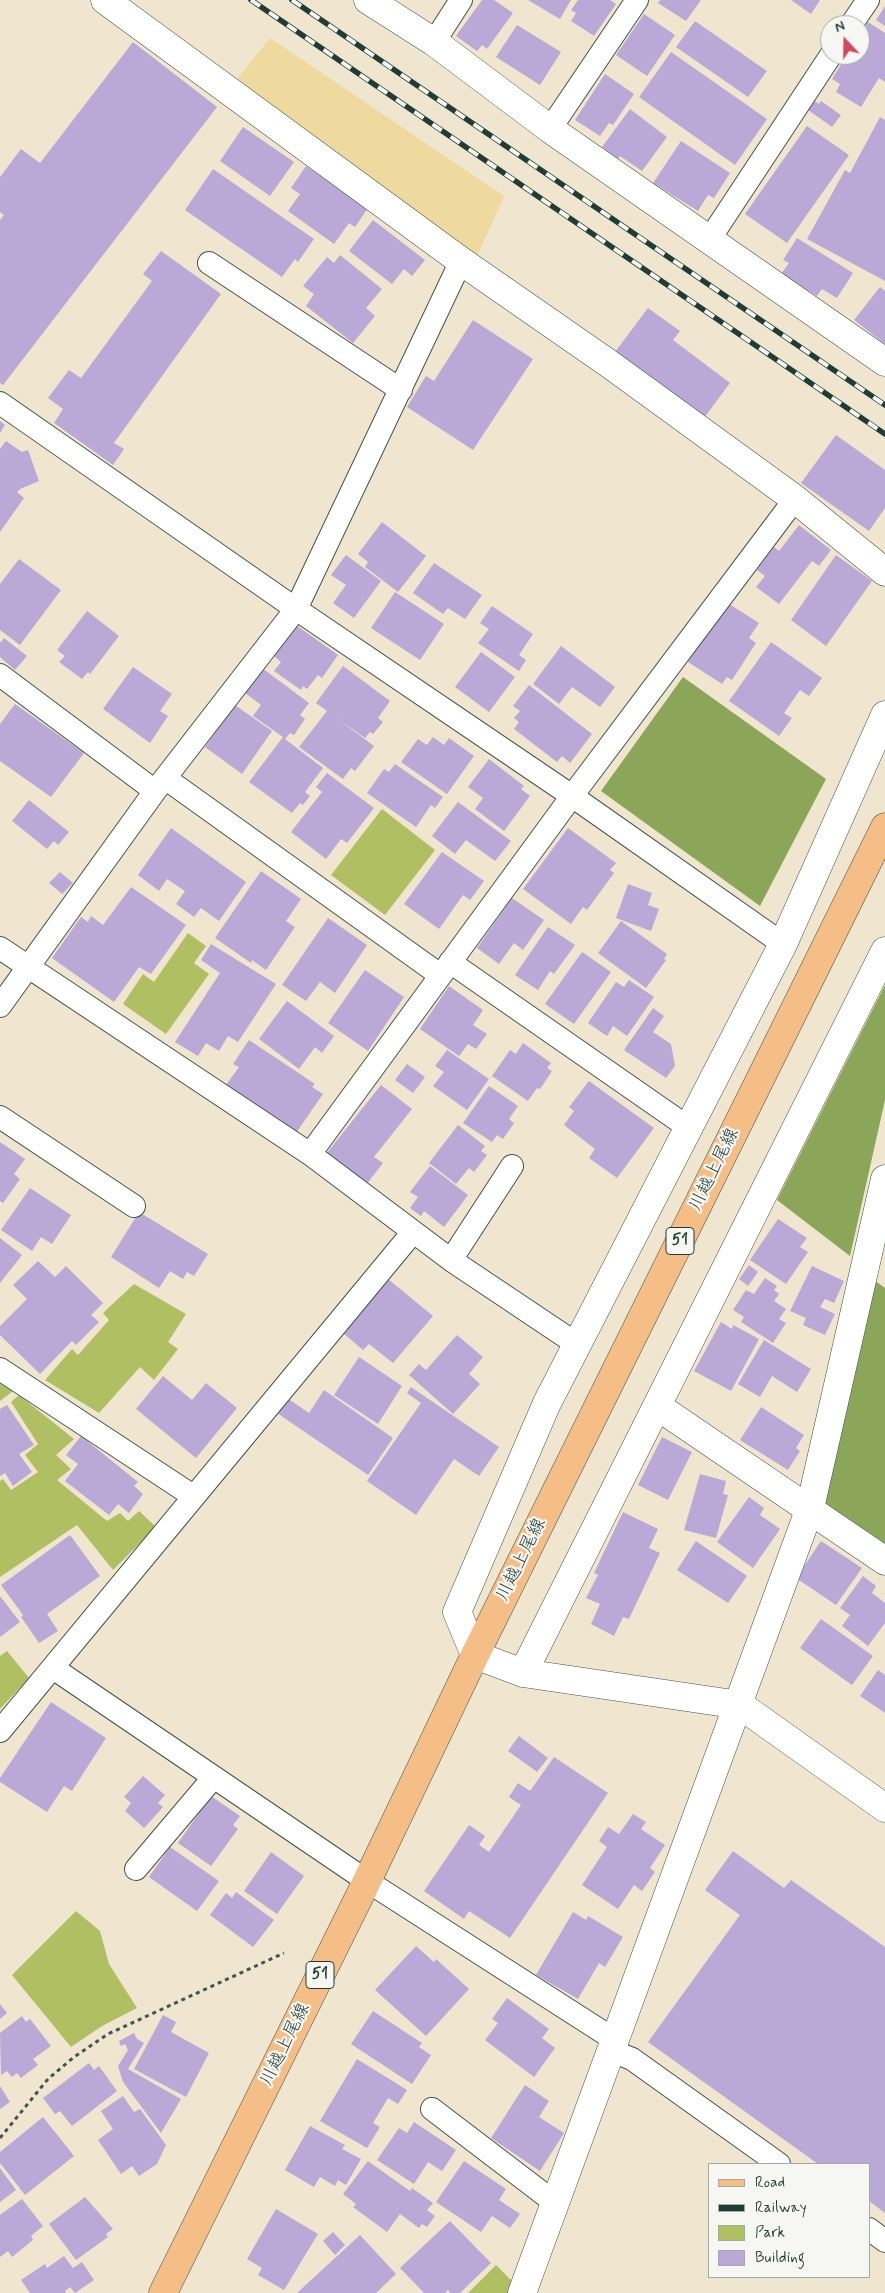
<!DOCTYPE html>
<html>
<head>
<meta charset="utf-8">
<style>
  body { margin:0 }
  #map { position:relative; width:885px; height:2293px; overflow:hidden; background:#f0e6cf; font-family:Mynerve,sans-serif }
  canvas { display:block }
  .legend { position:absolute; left:708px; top:2163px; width:162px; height:115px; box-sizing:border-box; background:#f6f6f2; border:1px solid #a0aca6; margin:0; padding:6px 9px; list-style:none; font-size:15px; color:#1f3d34 }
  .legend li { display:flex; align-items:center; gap:10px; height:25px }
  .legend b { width:25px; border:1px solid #a0aca6 }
  .north { position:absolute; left:820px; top:15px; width:50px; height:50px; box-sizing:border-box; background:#f6f6f2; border:1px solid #a0aca6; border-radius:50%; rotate:339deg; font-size:14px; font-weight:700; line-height:20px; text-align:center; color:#1f3d34 }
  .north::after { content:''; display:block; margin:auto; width:18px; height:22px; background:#d1495b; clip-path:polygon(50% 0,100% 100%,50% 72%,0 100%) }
</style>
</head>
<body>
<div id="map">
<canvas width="885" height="2293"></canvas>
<ul class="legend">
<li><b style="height:6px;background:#f6be87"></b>Road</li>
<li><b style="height:6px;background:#1f3d34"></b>Railway</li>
<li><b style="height:14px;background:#afbf62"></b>Park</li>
<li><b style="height:14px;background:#baa8d6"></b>Building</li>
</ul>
<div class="north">N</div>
</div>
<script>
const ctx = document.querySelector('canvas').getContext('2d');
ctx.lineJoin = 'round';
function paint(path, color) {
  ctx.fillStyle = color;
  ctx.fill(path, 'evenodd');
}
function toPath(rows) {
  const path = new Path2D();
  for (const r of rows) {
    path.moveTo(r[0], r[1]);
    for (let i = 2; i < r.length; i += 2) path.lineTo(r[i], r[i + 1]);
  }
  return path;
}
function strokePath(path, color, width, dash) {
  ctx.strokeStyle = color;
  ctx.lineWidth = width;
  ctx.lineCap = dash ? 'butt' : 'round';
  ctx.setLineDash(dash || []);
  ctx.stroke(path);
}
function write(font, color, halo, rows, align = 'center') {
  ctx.font = font + ' Mynerve,"Klee One",sans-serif';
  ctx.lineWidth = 4.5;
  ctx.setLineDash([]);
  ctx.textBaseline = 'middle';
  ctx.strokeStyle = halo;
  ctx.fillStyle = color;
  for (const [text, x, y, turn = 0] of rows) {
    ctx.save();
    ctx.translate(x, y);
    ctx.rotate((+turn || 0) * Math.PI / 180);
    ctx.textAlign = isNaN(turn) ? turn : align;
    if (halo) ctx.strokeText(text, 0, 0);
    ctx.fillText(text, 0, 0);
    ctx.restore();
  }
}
const green = toPath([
  [382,809,435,850,385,915,331,875],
  [188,933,206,946,194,963,209,974,166,1034,123,1004,143,974,154,982],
  [134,1284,186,1314,168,1342,178,1349,154,1380,140,1367,99,1413,45,1380,72,1349,78,1355,109,1320,103,1313],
  [0,1383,13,1391,0,1401],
  [19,1395,74,1439,56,1455,71,1469,57,1480,107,1521,120,1513,128,1521,139,1511,156,1527,113,1570,77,1525,0,1577,0,1481,3,1479,11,1490,38,1472,25,1455,38,1444,11,1402],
  [7,1651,29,1678,0,1709,0,1656],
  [76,1911,100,1931,109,1964,137,2008,102,2026,71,2047,12,1975],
  [496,2265,513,2282,508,2293,468,2293]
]);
const forest = toPath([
  [683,677,826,779,760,906,601,791],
  [885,985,885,1100,850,1256,777,1200],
  [874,1280,885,1288,885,1547,825,1505]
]);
const sand = toPath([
  [270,38,504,196,477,257,237,79]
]);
const building = toPath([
  [482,0,494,0,513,13,487,49,482,45,477,51,456,36],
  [528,0,571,0,560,19],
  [578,0,610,0,616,4,594,36,571,21,576,13,571,10],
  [660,0,701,0,686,21,658,3],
  [791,0,820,0,811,14],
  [885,6,885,26,876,20],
  [644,14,675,35,647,76,616,55],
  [695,21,767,71,748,97,676,47],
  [868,22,885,33,885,82,879,78,861,107,836,92,840,84,832,79,847,55,860,55,860,35],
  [517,25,561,52,540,85,496,57],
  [133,42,217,107,3,385,0,383,0,220,4,215,0,212,0,177,21,149,40,163],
  [671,52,767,119,735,165,639,97],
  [605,74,634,94,613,125,609,123,600,136,575,120],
  [815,101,819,104,821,101,841,115,832,127,808,110],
  [630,109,667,137,642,171,620,156,618,159,602,147],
  [880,117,885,120,885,281,807,239,845,170,850,173],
  [807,126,849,155,787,243,745,214],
  [243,127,294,162,270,196,220,161],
  [681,141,730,173,714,198,708,195,698,211,653,183],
  [306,166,368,208,355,227,349,223,334,244,288,211,300,194,291,188],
  [213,169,314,239,298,262,295,259,282,277,185,210],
  [373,220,425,260,412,276,404,269,392,284,349,251],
  [797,238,853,273,837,298,822,289,817,296,781,274,789,263,783,260],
  [161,251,221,294,114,443,124,449,113,465,54,423,63,409,48,398,69,370,81,378,152,281,143,274],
  [340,255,382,289,366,308,375,316,353,343,306,306,314,294,303,286,327,257,334,263],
  [880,287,885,291,885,344,854,320],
  [648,308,680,331,673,340,730,383,704,418,615,352],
  [473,320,533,359,473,450,407,407,426,376,434,381],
  [0,421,5,425,0,433],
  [836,435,885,470,885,508,869,531,801,483],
  [6,441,22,452,28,450,39,481,20,489,17,492,24,498,0,532,0,449],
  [382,522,426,556,398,592,365,567,368,562,358,554],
  [799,525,831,550,819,566,812,561,779,604,756,587,765,576,757,570,774,547,779,551],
  [346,555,381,581,354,618,333,603,346,585,331,575],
  [836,555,872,581,826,646,791,620],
  [19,559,61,590,20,645,0,630,0,584],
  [434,563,482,595,465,619,448,608,443,614,413,593],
  [395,592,444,624,420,660,371,628],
  [726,602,759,623,749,638,756,643,732,680,727,677,722,684,688,662],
  [492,606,533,634,519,655,526,660,519,671,478,643,489,629,480,623],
  [87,611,119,636,90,674,88,672,82,679,59,662,65,656,57,650],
  [296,625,338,655,322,678,318,675,307,689,303,686,301,690,274,671,281,662,274,656],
  [4,638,27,656,15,670,0,657,0,643],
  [771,642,822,678,809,696,800,690,784,713,792,718,779,736,729,701],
  [561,646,615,687,600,707,572,687,559,704,533,684],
  [481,652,515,677,489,712,455,687],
  [343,666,390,701,378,718,383,722,373,734,370,732,365,738,335,717,374,746,355,771,351,768,343,779,299,747,327,711,316,703],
  [133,667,172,694,160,711,168,716,150,743,103,709],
  [262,668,309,703,300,715,305,719,294,735,290,733,285,739,323,768,305,792,310,796,303,805,300,803,292,813,249,782,283,737,253,716,261,705,244,692],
  [529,685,592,734,570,763,562,756,557,762,514,729,519,722,514,718,520,711,513,706],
  [15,704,84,753,51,797,0,761,0,724],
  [235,705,272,731,242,774,205,747],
  [433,737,444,745,449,738,474,756,447,794,401,762,418,739,427,745],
  [489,759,524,786,521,789,530,796,504,831,475,809,483,798,468,787],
  [395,764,443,797,435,808,431,805,416,827,367,793,384,769,389,772],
  [327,773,374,808,347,843,341,839,326,859,291,832,322,792,316,787],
  [29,800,69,832,58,845,54,841,47,849,12,821],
  [458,802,511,841,495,861,466,840,455,854,432,836],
  [171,828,246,882,219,921,201,908,194,917,176,904,185,891,167,879,159,891,138,875],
  [568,828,616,863,610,870,614,873,587,910,583,907,571,924,523,889],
  [442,852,484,881,470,900,463,895,439,929,404,904],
  [261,871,301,899,286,921,295,927,266,970,252,960,251,963,215,938],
  [60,872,73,883,62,894,49,883],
  [628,884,652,893,648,905,659,909,651,931,616,918],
  [131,887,186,925,151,974,139,967,114,1002,52,958,81,917,88,922,91,916,103,925],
  [512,898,544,920,523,950,514,943,499,964,477,948],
  [328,918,367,945,335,993,320,982,306,1001,282,985],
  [621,921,667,954,664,959,666,960,646,988,598,953],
  [548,927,575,945,554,974,550,971,538,990,515,975],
  [211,944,276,984,238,1042,228,1036,219,1051,206,1043,198,1056,175,1042,220,973,201,960],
  [582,952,611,972,574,1024,545,1004],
  [365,970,404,997,368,1051,328,1023],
  [629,980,654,997,627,1036,613,1026,607,1036,588,1023,616,982,624,987],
  [449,986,483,1010,473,1025,487,1034,476,1049,468,1044,459,1056,420,1029],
  [287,1001,334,1036,322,1053,315,1047,299,1069,259,1039],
  [653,1008,664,1016,653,1032,671,1044,675,1066,666,1078,624,1050],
  [249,1040,315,1084,312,1087,323,1094,296,1133,226,1085,239,1067,233,1064],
  [523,1043,551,1063,547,1068,552,1071,540,1089,537,1088,528,1101,492,1076,510,1050,516,1054],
  [447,1050,489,1079,467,1110,433,1086,444,1072,435,1066],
  [407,1064,425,1077,413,1093,395,1080],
  [589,1081,654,1128,617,1178,589,1158,595,1149,564,1125,574,1111,569,1107],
  [381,1085,412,1109,374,1157,383,1163,366,1185,326,1154],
  [489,1086,518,1106,509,1119,514,1123,503,1139,497,1135,492,1142,463,1123],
  [458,1125,485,1146,481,1151,487,1155,474,1172,469,1168,456,1184,429,1163],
  [0,1142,25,1159,14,1174,20,1179,3,1203,0,1201],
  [430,1166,468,1195,444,1227,424,1211,421,1216,410,1208,418,1197,410,1192],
  [30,1188,71,1215,52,1244,41,1237,32,1251,1,1230],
  [139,1212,208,1254,194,1276,187,1272,183,1279,170,1271,159,1288,111,1257],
  [778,1219,807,1238,800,1247,808,1252,786,1284,750,1260],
  [0,1238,22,1255,0,1283],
  [38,1261,55,1277,66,1266,103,1303,91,1315,99,1322,76,1345,72,1341,40,1374,0,1335,0,1326,27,1299,13,1285],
  [749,1265,758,1272,748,1286,739,1279],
  [812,1266,844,1281,834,1303,825,1299,820,1307,835,1314,825,1335,803,1325,806,1318,790,1311],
  [765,1278,777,1286,774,1290,779,1294,774,1301,786,1309,779,1319,786,1323,773,1343,741,1322,744,1317,733,1310,746,1290,754,1294],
  [388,1279,433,1316,393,1363,369,1344,363,1350,343,1333],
  [721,1322,732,1329,733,1325,759,1339,731,1391,694,1371],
  [457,1335,483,1357,469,1374,480,1384,453,1414,409,1375,419,1364,426,1370],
  [764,1340,811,1369,797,1392,772,1376,760,1397,738,1384],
  [359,1357,402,1386,378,1424,334,1395],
  [163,1376,192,1400,206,1383,237,1408,196,1458,136,1409],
  [411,1387,499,1447,479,1476,454,1459,416,1515,367,1481,421,1403,407,1393],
  [324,1390,393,1438,368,1475,277,1413,287,1398,309,1413],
  [7,1405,34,1445,19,1454,32,1472,13,1486,5,1473,0,1476,0,1409],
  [761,1407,804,1435,796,1448,800,1451,788,1470,740,1440],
  [81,1436,138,1482,134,1486,143,1494,129,1513,118,1504,109,1515,65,1481,78,1464,66,1455],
  [662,1437,692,1452,668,1500,638,1485],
  [700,1474,726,1481,723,1494,728,1495,716,1538,684,1530],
  [749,1497,764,1508,760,1515,780,1529,753,1568,717,1542],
  [623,1512,658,1529,649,1548,660,1553,629,1619,623,1617,614,1636,591,1624,600,1604,586,1598,598,1575,594,1573],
  [70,1535,100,1576,47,1614,58,1631,39,1643,21,1617,23,1615,1,1585],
  [696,1541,747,1576,728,1603,677,1570],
  [821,1541,862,1568,836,1605,796,1578],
  [863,1576,876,1586,872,1593,885,1603,885,1623,868,1646,842,1626,850,1615,840,1608],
  [0,1596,20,1622,0,1637],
  [821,1619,873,1656,852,1685,800,1648],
  [878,1670,885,1675,885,1713,860,1696],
  [51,1702,106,1738,72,1791,64,1786,47,1812,0,1782,0,1778],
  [519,1736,548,1758,537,1772,508,1751],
  [554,1757,608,1793,510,1938,469,1911,464,1919,424,1891,469,1825,485,1836,479,1845,489,1852,521,1805,509,1797,518,1783,530,1791],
  [143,1776,165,1795,158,1803,163,1807,144,1828,125,1811,131,1803,124,1797],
  [211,1796,240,1816,233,1825,238,1829,211,1866,178,1843],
  [633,1814,646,1822,641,1829,665,1845,650,1868,655,1872,642,1891,634,1885,618,1909,582,1885,607,1847,599,1841,608,1827,619,1834],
  [170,1847,219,1881,197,1911,149,1877],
  [733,1851,784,1888,791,1880,885,1947,885,2213,869,2201,869,2164,818,2164,648,2042,740,1915,705,1890],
  [271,1852,304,1876,277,1914,244,1891],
  [236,1892,274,1920,253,1947,210,1915,226,1893,232,1898],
  [573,1912,586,1920,588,1916,623,1937,605,1967,599,1963,578,1999,536,1975],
  [416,1946,434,1962,436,1959,469,1989,426,2036,375,1990],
  [507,1998,549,2029,542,2038,555,2048,534,2077,485,2040,498,2023,492,2019],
  [0,2004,7,2013,0,2019],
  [373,2011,422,2043,419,2047,431,2055,412,2084,351,2044],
  [163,2015,176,2022,171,2032,209,2053,186,2097,134,2069],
  [22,2016,26,2022,30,2019,51,2046,33,2059,38,2065,21,2078,17,2073,12,2077,7,2071,1,2075,0,2033],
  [134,2033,137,2039,144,2043,128,2069,181,2099,161,2133,123,2082,118,2066,128,2050,125,2044,121,2046,119,2041],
  [357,2059,407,2090,398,2104,388,2098,373,2123,380,2127,367,2148,320,2121],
  [89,2063,94,2070,99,2066,117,2091,72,2126,60,2111,55,2114,43,2098],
  [525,2085,549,2101,539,2117,564,2133,540,2171,491,2138],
  [0,2086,10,2102,0,2109],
  [123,2096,134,2112,140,2109,166,2145,157,2164,139,2176,132,2166,121,2174,98,2140,113,2129,101,2111],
  [43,2117,74,2156,25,2195,0,2163,0,2152],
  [414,2122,456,2150,442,2171,428,2162,414,2184,377,2160,399,2128,407,2133],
  [310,2126,345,2145,342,2149,361,2159,346,2185,338,2180,335,2186,320,2177,314,2187,285,2170],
  [368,2161,410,2191,412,2188,433,2203,427,2210,435,2216,427,2227,422,2224,419,2228,400,2214,387,2232,353,2207,356,2204,343,2194],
  [464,2161,506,2189,499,2200,520,2214,510,2228,492,2216,481,2232,436,2202],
  [0,2168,16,2190,0,2202],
  [85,2197,113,2229,106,2234,108,2237,76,2260,49,2224],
  [22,2199,43,2226,31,2236,33,2240,12,2257,8,2251,0,2257,0,2215],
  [276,2209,318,2234,284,2290,258,2275,262,2268,247,2259],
  [450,2221,491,2263,460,2293,450,2293,448,2290,445,2293,424,2293,400,2268],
  [333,2232,345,2245,335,2255,323,2241],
  [360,2235,396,2274,376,2293,297,2293],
  [64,2256,73,2268,82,2262,94,2280,75,2293,70,2287,65,2291,66,2293,30,2293,21,2280,45,2264,47,2268]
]);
const path = toPath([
  [0,2138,48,2079,74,2057,108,2034,284,1953]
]);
const service = toPath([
  [851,25,868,0],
  [434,42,461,0],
  [550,129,637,0],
  [709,240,831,55],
  [209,263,401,390],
  [0,403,296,609,572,796,783,944],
  [0,675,155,791],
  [165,778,440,975],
  [0,948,310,1154,451,1260,578,1345],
  [450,962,689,1128],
  [0,1006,155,791,296,609,461,261],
  [0,1117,134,1206],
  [310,1154,572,796,795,499],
  [451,1260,512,1166],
  [0,1369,193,1496],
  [53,1668,367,1881,615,2040],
  [0,1731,413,1232],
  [136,1869,213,1778],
  [612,2051,632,2059,779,2164],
  [432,2109,554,2202],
  [869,2229,885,2241]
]);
const minor = toPath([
  [105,0,461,261,608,363,795,499,885,572],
  [368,0,434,42,550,129,885,362],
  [885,715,783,944,547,1403,457,1612,475,1655,523,1673,740,1705,885,1808],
  [657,1406,885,1561],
  [523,1673,885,951],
  [522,2293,810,1508,885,1179]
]);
const primary = toPath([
  [163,2293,367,1881,475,1655,885,827]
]);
const rail = toPath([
  [251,0,885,434],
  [292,0,885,405]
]);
const shields = [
  [680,1241,28],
  [320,1975,28]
];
const shieldNames = [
  ["51",680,1241],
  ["51",320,1975]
];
const streetNames = [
  ["川越上尾線",715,1170,-64],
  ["川越上尾線",522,1560,-64],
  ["川越上尾線",286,2045,-64]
];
paint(green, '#afbf62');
paint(forest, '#8ba658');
paint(sand, '#eeda9e');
paint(building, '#baa8d6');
strokePath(service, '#3e564b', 24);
strokePath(minor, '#3e564b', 29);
strokePath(primary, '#3e564b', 29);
strokePath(path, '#3e564b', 3, [4, 4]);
strokePath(service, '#fff', 22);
strokePath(minor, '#fff', 28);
strokePath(primary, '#f6be87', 28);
strokePath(rail, '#1f3d34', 5.5);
strokePath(rail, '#f6f6f2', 4, [11]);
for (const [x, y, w] of shields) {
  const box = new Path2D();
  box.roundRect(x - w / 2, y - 13.5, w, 27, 4);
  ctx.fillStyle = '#f6f6f2';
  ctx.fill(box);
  strokePath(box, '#1f3d34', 1);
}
write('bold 16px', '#1f3d34', null, shieldNames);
write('18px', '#1f3d34', '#f6f6f2', streetNames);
</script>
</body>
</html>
